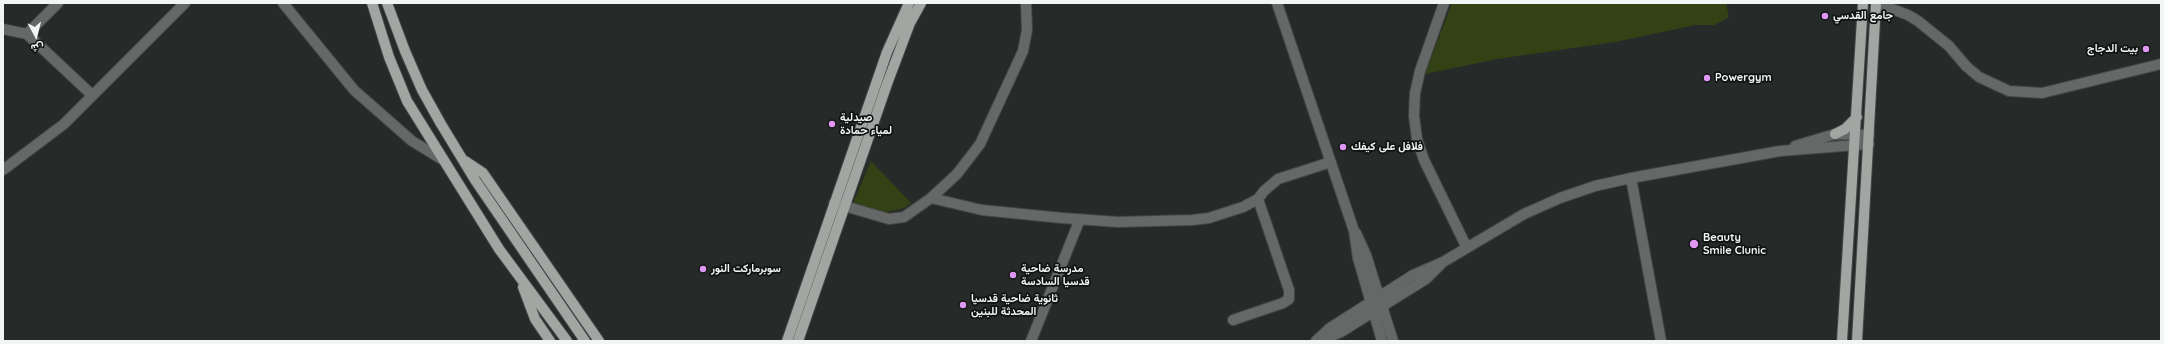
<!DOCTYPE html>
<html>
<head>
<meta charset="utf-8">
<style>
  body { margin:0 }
  #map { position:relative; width:2164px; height:344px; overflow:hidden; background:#262b2a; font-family:Quicksand,Vazirmatn,sans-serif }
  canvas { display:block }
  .frame { position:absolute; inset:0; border:4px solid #f1f5f4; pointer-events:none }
  .north { position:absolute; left:16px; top:16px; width:40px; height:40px; -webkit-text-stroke:3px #111313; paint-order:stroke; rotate:173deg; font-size:11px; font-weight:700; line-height:16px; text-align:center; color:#f1f5f4 }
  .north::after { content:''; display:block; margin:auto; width:14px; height:18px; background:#f1f5f4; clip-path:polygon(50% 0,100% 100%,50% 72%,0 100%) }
</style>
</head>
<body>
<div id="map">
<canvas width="2164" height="344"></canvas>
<div class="frame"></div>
<div class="north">ش</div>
</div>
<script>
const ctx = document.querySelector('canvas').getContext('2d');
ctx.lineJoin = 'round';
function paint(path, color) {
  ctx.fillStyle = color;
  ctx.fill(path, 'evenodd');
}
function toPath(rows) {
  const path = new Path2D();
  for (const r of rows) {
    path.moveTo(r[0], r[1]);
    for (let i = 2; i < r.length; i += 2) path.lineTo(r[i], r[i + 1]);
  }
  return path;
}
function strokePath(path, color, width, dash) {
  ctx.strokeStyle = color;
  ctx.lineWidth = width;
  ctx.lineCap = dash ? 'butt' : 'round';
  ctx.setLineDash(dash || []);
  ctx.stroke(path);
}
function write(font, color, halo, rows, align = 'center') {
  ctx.font = font + ' Quicksand,Vazirmatn,sans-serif';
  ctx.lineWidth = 3.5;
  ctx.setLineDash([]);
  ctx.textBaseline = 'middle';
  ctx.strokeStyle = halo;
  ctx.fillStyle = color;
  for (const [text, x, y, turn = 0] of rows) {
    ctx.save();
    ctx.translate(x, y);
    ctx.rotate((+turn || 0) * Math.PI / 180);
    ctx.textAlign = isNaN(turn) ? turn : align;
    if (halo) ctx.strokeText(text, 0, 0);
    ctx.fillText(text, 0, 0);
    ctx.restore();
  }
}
const green = toPath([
  [1452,3,1726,3,1729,17,1714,25,1695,25,1615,42,1497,59,1425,74],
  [871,161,911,203,904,208,887,212,860,207,853,203]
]);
const minor = toPath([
  [283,3,354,90,412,141,443,160],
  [1277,3,1354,231,1358,258,1382,341],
  [1444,3,1420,71,1415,93,1414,116,1417,139,1424,160,1467,248],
  [1876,3,1908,15,1918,21,1949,46,1966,66,1979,77,2009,91,2042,93,2161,64],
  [3,29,27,34,58,3],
  [27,34,92,95],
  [1795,146,1835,134,1869,135],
  [3,170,64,124,185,3],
  [1631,178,1661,341],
  [931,198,982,210,1062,218,1118,222,1192,220,1209,218,1243,207,1258,199,1264,191,1278,179,1331,162],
  [834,203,889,219,904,217,931,198,957,174,980,144,1023,51,1027,30,1026,3],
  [1356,233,1366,255,1393,341],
  [1233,320,1283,303,1289,299,1289,290,1258,199],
  [1031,341,1080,219],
  [1316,341,1330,328,1413,275,1443,262,1524,214,1560,198,1595,186,1631,178,1780,151,1869,144],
  [1320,341,1341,332,1426,279,1441,264]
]);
const major = toPath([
  [372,3,389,57,407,101,499,249,567,341],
  [387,3,405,51,422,90,441,124,475,180,585,341],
  [1835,134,1845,129,1857,117],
  [465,161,483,173,599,341],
  [523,287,535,319,550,341],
  [787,341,887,52,909,3],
  [798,341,887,84,910,23,921,3],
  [1842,341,1863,3],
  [1857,341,1876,3]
]);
const markers = [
  [1825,16,4,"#de98f3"],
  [2146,49,4,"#de98f3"],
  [1707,78,4,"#de98f3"],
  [832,124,4,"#de98f3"],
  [1343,147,4,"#de98f3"],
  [1694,244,5,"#de98f3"],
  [703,269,4,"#de98f3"],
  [1013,275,4,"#de98f3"],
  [963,305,4,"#de98f3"]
];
const poiNames = [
  ["جامع القدسي",1833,16],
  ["بيت الدجاج",2138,49,"right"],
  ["Powergym",1715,78],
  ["صيدلية",840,118],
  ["لمياء حمادة",840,131],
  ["فلافل على كيفك",1351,147],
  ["Beauty",1703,238],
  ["Smile Clunic",1703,251],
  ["سوبرماركت النور",711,269],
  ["مدرسة ضاحية",1021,269],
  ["قدسيا السادسة",1021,282],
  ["ثانوية ضاحية قدسيا",971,299],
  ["المحدثة للبنين",971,312]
];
paint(green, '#334214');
strokePath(minor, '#424746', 12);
strokePath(major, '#424746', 12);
strokePath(minor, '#666867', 10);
strokePath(major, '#a2a6a3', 10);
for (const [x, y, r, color] of markers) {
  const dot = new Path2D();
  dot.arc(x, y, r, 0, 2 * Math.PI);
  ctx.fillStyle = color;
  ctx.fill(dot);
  strokePath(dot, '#111313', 1.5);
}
write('bold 11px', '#f1f5f4', '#111313', poiNames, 'left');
</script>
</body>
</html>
